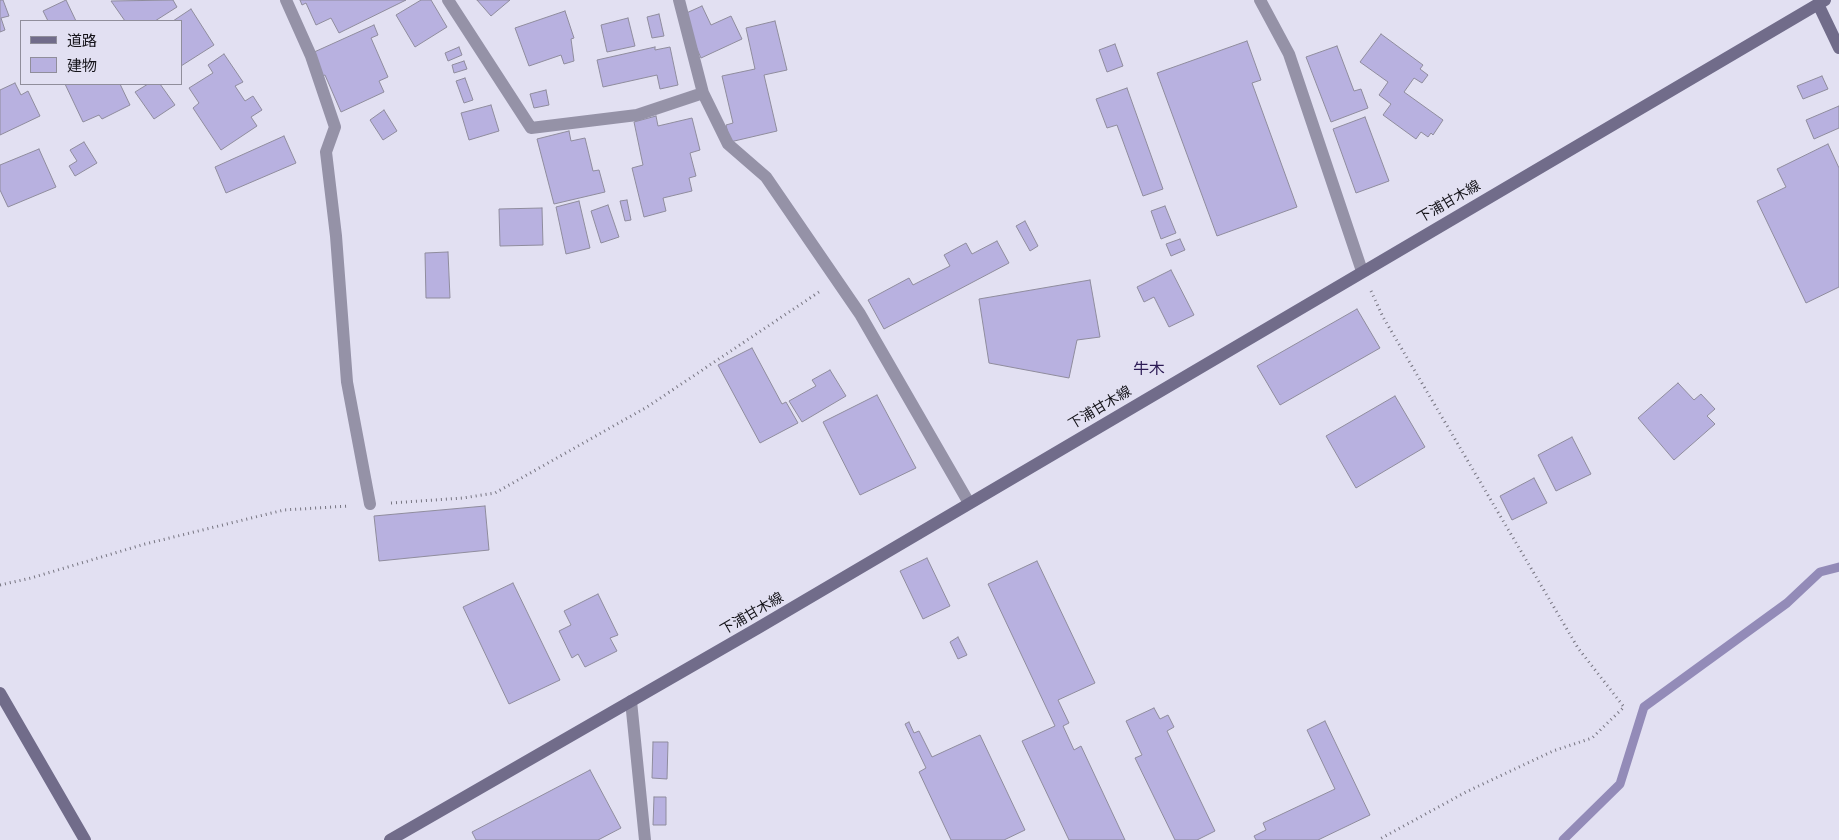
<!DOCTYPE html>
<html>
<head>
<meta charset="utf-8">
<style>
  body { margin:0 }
  #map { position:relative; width:1839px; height:840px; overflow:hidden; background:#e2e0f2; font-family:Montserrat,"Noto Sans JP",sans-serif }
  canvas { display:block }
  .legend { position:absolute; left:20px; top:20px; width:162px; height:65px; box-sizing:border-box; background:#e2e0f2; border:1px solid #908e9b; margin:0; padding:6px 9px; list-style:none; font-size:15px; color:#141319 }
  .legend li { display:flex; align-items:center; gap:10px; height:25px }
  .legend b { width:25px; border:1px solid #908e9b }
</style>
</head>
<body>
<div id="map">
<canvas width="1839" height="840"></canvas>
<ul class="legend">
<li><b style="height:6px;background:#716c8a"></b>道路</li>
<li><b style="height:14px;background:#b8b1e0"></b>建物</li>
</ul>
</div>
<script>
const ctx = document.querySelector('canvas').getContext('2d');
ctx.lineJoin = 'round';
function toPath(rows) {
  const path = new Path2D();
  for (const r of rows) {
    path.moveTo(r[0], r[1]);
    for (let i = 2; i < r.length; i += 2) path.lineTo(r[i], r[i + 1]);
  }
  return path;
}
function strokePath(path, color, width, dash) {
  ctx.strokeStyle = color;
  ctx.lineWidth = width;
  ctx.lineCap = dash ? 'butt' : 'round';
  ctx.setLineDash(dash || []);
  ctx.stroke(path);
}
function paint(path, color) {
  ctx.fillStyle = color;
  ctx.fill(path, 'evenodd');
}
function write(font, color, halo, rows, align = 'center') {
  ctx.font = font + ' Montserrat,"Noto Sans JP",sans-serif';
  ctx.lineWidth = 4;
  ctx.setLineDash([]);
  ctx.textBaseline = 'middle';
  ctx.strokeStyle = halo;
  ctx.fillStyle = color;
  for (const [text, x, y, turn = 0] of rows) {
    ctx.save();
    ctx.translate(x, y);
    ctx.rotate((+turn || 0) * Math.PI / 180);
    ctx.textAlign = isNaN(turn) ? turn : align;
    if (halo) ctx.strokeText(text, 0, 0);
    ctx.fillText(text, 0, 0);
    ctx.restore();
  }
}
const stream = toPath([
  [1563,840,1620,784,1644,707,1787,603,1820,572,1839,567]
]);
const building = toPath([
  [0,0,3,0,9,16,1,18,5,30,0,32,0,0],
  [66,0,76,21,48,21,43,11,66,0],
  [173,0,177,7,155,21,125,21,111,1,173,0],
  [300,0,406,0,339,33,331,18,316,25,306,3,302,5,300,0],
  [421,0,431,0,447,27,415,47,396,15,421,0],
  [477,0,510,0,491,16,477,0],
  [702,6,711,25,731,16,742,39,701,58,682,15,702,6],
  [191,9,214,45,181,66,181,21,173,21,191,9],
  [565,11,574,38,571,39,574,61,564,64,561,55,529,66,515,28,565,11],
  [659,14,664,36,652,38,647,17,659,14],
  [628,18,635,46,607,52,601,25,628,18],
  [775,21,787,70,764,75,777,131,730,142,726,125,733,123,722,76,755,69,746,28,775,21],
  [374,25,378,35,371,38,388,77,379,81,384,92,341,112,325,75,322,76,312,53,374,25],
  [1381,34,1423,65,1420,69,1428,75,1422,83,1414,78,1404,92,1443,120,1433,135,1431,133,1428,137,1421,132,1416,139,1383,115,1391,104,1379,95,1388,82,1360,62,1381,34],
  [1247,41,1261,80,1252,83,1297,207,1217,236,1157,73,1247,41],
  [1115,44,1123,66,1107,72,1099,50,1115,44],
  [1337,46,1354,91,1361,89,1368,108,1331,122,1306,57,1337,46],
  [459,47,462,55,448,61,445,53,459,47],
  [655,47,655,50,670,47,678,85,660,89,657,75,603,87,597,60,655,47],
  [224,54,243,82,235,86,245,101,253,96,262,110,251,117,257,126,221,150,193,108,199,103,189,88,213,73,208,65,224,54],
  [464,61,467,69,454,73,452,65,464,61],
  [1822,76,1828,89,1803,99,1797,86,1822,76],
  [465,78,473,100,464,103,456,81,465,78],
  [15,83,21,95,28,91,40,116,0,135,0,90,15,83],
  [65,84,120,84,130,105,102,119,99,115,83,122,65,84],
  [148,84,160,84,175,105,154,119,135,92,148,84],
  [1127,88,1163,189,1143,196,1117,125,1107,128,1096,99,1127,88],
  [546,90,549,105,534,108,530,94,546,90],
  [491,105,499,131,469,140,461,113,491,105],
  [1839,106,1839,128,1814,139,1806,120,1839,106],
  [384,110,397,131,383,140,370,120,384,110],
  [656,116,658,126,692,118,700,150,690,153,696,176,689,178,692,191,663,198,666,211,644,217,632,168,643,165,634,122,656,116],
  [1365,117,1389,181,1356,193,1333,129,1365,117],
  [569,131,571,141,585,138,593,171,599,170,605,192,554,204,537,139,569,131],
  [284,136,296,163,226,193,215,167,284,136],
  [84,142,97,163,75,176,69,166,77,161,70,150,84,142],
  [1828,144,1839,168,1839,287,1806,303,1757,201,1786,187,1777,169,1828,144],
  [39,149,56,187,8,207,0,190,0,165,39,149],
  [627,200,631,220,625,221,620,201,627,200],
  [579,201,590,248,566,254,556,207,579,201],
  [608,205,619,237,601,243,591,211,608,205],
  [1165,206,1176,233,1161,239,1151,211,1165,206],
  [542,208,543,245,500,246,499,209,542,208],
  [1025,221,1038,246,1030,251,1016,226,1025,221],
  [1180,239,1185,250,1171,256,1166,244,1180,239],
  [997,241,1009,263,884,329,868,300,909,278,913,285,950,266,944,255,966,243,972,254,997,241],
  [448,252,450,298,426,298,425,253,448,252],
  [1171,270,1194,315,1169,327,1154,297,1144,302,1137,287,1171,270],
  [1090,280,1100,337,1077,340,1069,378,989,363,979,299,1090,280],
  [1357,309,1380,348,1280,405,1257,366,1357,309],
  [752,348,782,404,786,402,798,423,760,443,718,365,752,348],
  [830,370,846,396,802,422,789,401,816,386,812,380,830,370],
  [1678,383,1694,400,1701,394,1715,409,1707,416,1715,424,1674,460,1638,418,1678,383],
  [877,395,916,468,860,495,823,422,877,395],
  [1395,396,1425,447,1356,488,1326,436,1395,396],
  [1572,437,1591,474,1556,491,1538,455,1572,437],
  [1534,478,1547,503,1512,520,1500,496,1534,478],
  [485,506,489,550,379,561,374,516,485,506],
  [927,558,950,606,923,619,900,571,927,558],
  [1037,561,1095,683,1058,700,1069,723,1063,726,1074,750,1081,746,1125,840,1069,840,1022,741,1055,726,988,584,1037,561],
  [513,583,560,680,509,704,463,607,513,583],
  [598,594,618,635,610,638,617,651,585,667,578,654,572,658,559,631,571,625,564,611,598,594],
  [958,637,967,655,958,659,950,642,958,637],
  [1154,708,1160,719,1168,715,1174,727,1167,731,1215,831,1197,840,1175,840,1135,758,1142,755,1126,721,1154,708],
  [1325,721,1370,815,1318,840,1256,840,1254,836,1266,830,1263,823,1335,789,1307,730,1325,721],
  [909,722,914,733,919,731,932,757,980,735,1025,830,1004,840,951,840,919,772,926,768,905,724,909,722],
  [653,742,668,742,667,779,652,778,653,742],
  [590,770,621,828,598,840,476,840,472,832,590,770],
  [654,797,666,797,666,825,653,825,654,797]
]);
const path = toPath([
  [1371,291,1383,317,1578,648,1624,707,1592,738,1553,751,1466,792,1378,840],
  [391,503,463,498,495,493,647,407,819,292],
  [0,585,31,578,145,544,284,510,349,506]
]);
const street = toPath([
  [286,0,311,56,335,127,326,152,336,236,347,382,370,504],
  [448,0,531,128,637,115,703,93,679,0],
  [1260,0,1289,54,1362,271],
  [703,93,728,144,766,177,860,314,969,503],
  [631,701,645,840]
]);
const secondary = toPath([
  [1818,4,1839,48],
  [0,693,85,840],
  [390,840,758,628,1825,0]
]);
const streetNames = [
  ["下浦甘木線",1449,202,-30],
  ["下浦甘木線",1100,408,-31],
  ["下浦甘木線",752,614,-30]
];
const quarterNames = [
  ["牛木",1149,369]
];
strokePath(stream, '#938bb8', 9);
paint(building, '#b8b1e0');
strokePath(building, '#8f8c9d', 1);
strokePath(path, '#777581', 3, [1, 4]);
strokePath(street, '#9592a7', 12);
strokePath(secondary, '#716c8a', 12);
write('14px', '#141319', '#e2e0f2', streetNames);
write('16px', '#2c1b55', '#e2e0f2', quarterNames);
</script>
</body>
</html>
